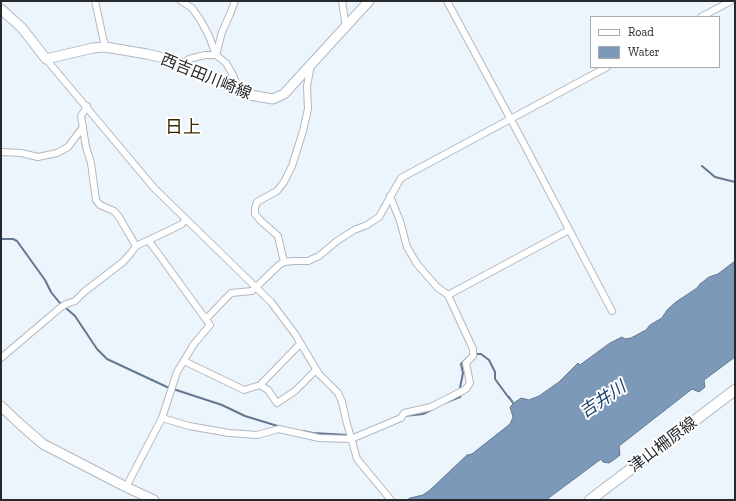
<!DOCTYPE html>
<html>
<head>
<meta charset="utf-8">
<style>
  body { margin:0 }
  #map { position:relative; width:736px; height:501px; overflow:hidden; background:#ecf4fc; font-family:"Zilla Slab",serif }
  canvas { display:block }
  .frame { position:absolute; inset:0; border:2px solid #282b2e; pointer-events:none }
  .legend { position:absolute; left:590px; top:16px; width:130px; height:52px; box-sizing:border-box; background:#fff; border:1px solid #a9aaab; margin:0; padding:5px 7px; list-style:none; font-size:12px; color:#282b2e }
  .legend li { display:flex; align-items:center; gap:8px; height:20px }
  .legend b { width:20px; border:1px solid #a9aaab }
</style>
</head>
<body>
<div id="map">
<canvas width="736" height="501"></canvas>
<div class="frame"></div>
<ul class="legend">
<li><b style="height:5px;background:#fff"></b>Road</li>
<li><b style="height:11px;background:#7d99b9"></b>Water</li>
</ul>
</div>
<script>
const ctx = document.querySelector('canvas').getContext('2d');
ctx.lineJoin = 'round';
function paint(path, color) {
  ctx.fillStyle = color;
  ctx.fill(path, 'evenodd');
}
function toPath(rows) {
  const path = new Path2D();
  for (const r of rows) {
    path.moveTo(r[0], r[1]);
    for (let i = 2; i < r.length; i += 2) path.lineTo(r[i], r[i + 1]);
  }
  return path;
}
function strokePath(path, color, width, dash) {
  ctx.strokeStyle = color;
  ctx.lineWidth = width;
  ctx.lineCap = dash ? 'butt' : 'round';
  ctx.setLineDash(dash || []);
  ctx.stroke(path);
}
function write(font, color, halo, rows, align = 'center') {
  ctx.font = font + ' "Zilla Slab","Noto Sans JP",serif';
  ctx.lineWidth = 4;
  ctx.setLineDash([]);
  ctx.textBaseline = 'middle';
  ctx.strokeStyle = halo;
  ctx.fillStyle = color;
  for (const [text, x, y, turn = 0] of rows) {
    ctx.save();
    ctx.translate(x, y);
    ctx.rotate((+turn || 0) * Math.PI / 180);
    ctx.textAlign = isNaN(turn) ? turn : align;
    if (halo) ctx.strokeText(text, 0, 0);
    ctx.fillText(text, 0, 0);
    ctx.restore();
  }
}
const water = toPath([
  [735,261,735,357,704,380,705,387,699,392,692,389,619,446,620,455,615,459,609,463,603,462,601,459,546,500,407,500,410,498,423,495,430,490,467,455,472,454,510,424,513,417,510,407,513,404,508,397,509,396,514,403,521,398,529,400,539,396,559,382,578,363,580,365,610,343,622,337,625,339,631,338,646,330,650,325,662,318,667,310,676,302,697,288,700,284,709,277,718,274,735,261]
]);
const stream = toPath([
  [702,166,715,177,735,182],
  [1,239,13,239,17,241,45,280,51,292,59,302,75,316,97,349,107,359,167,387,222,405,245,416,281,427],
  [442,404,460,397,462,393,460,388,463,373,461,364,471,354,481,354,489,360,495,372,495,379,509,398],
  [404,416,423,414,433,409],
  [303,431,313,433,348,435]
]);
const street = toPath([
  [95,1,105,47],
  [181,1,192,8,201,21,209,36,216,55,222,32,230,14,235,1],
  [342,1,345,21,348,25],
  [447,1,523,142,612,311],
  [701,17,731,1],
  [46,59,154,188,271,302,295,334,319,374,338,393,342,402,346,420,357,459,391,500],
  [183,64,189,59,205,55,216,55,226,63,233,75,236,83,233,90],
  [87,106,81,116,86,147,91,163,96,200,100,205,114,211,119,217,136,246],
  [1,152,21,153,38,157,57,153,68,147,83,127],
  [284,262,278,236,261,221,255,214,255,208,257,202,277,191,284,182,292,166,303,131,308,109,307,86,311,65],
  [448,295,569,230],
  [206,319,231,293,252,291,279,265,284,262,294,261,308,261,319,256,337,241,354,230,367,225,379,217,401,178,607,67],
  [1,358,60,308,66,304,75,301,84,292,123,262,131,253,136,246,170,230,182,224,186,219],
  [184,361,244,390,260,385,300,344],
  [260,385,268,390,277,403,295,391,316,370],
  [162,418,189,426,229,433,257,435,279,429,319,438,351,439,401,418,404,413,431,407,466,389,470,383,466,363,473,356,473,349,448,295,437,287,417,264,407,247,400,221,390,196],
  [126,487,162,418,177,372,194,344,210,325,149,241]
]);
const secondary = toPath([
  [1,9,22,28,46,59,93,48,105,47,147,54,168,59,183,64,244,94,273,99,284,94,369,1],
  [1,406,21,425,43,444,126,487,154,500]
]);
const primary = toPath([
  [590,500,735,390]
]);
const streetNames = [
  ["西吉田川崎線",206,77,22],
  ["津山柵原線",663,445,-37]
];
const waterNames = [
  ["吉井川",603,400,-34]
];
const quarterNames = [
  ["日上",183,128]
];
paint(water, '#7d99b9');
strokePath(water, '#64788f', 1);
strokePath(stream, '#64788f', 2);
strokePath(street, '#b1b8c0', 8);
strokePath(secondary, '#b1b8c0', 11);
strokePath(primary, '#b1b8c0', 12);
strokePath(street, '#fff', 6);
strokePath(secondary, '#fff', 9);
strokePath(primary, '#fff', 10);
write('16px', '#282b2e', '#fff', streetNames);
write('italic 17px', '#143f6a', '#fff', waterNames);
write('18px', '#3c2901', '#fff', quarterNames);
</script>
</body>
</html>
